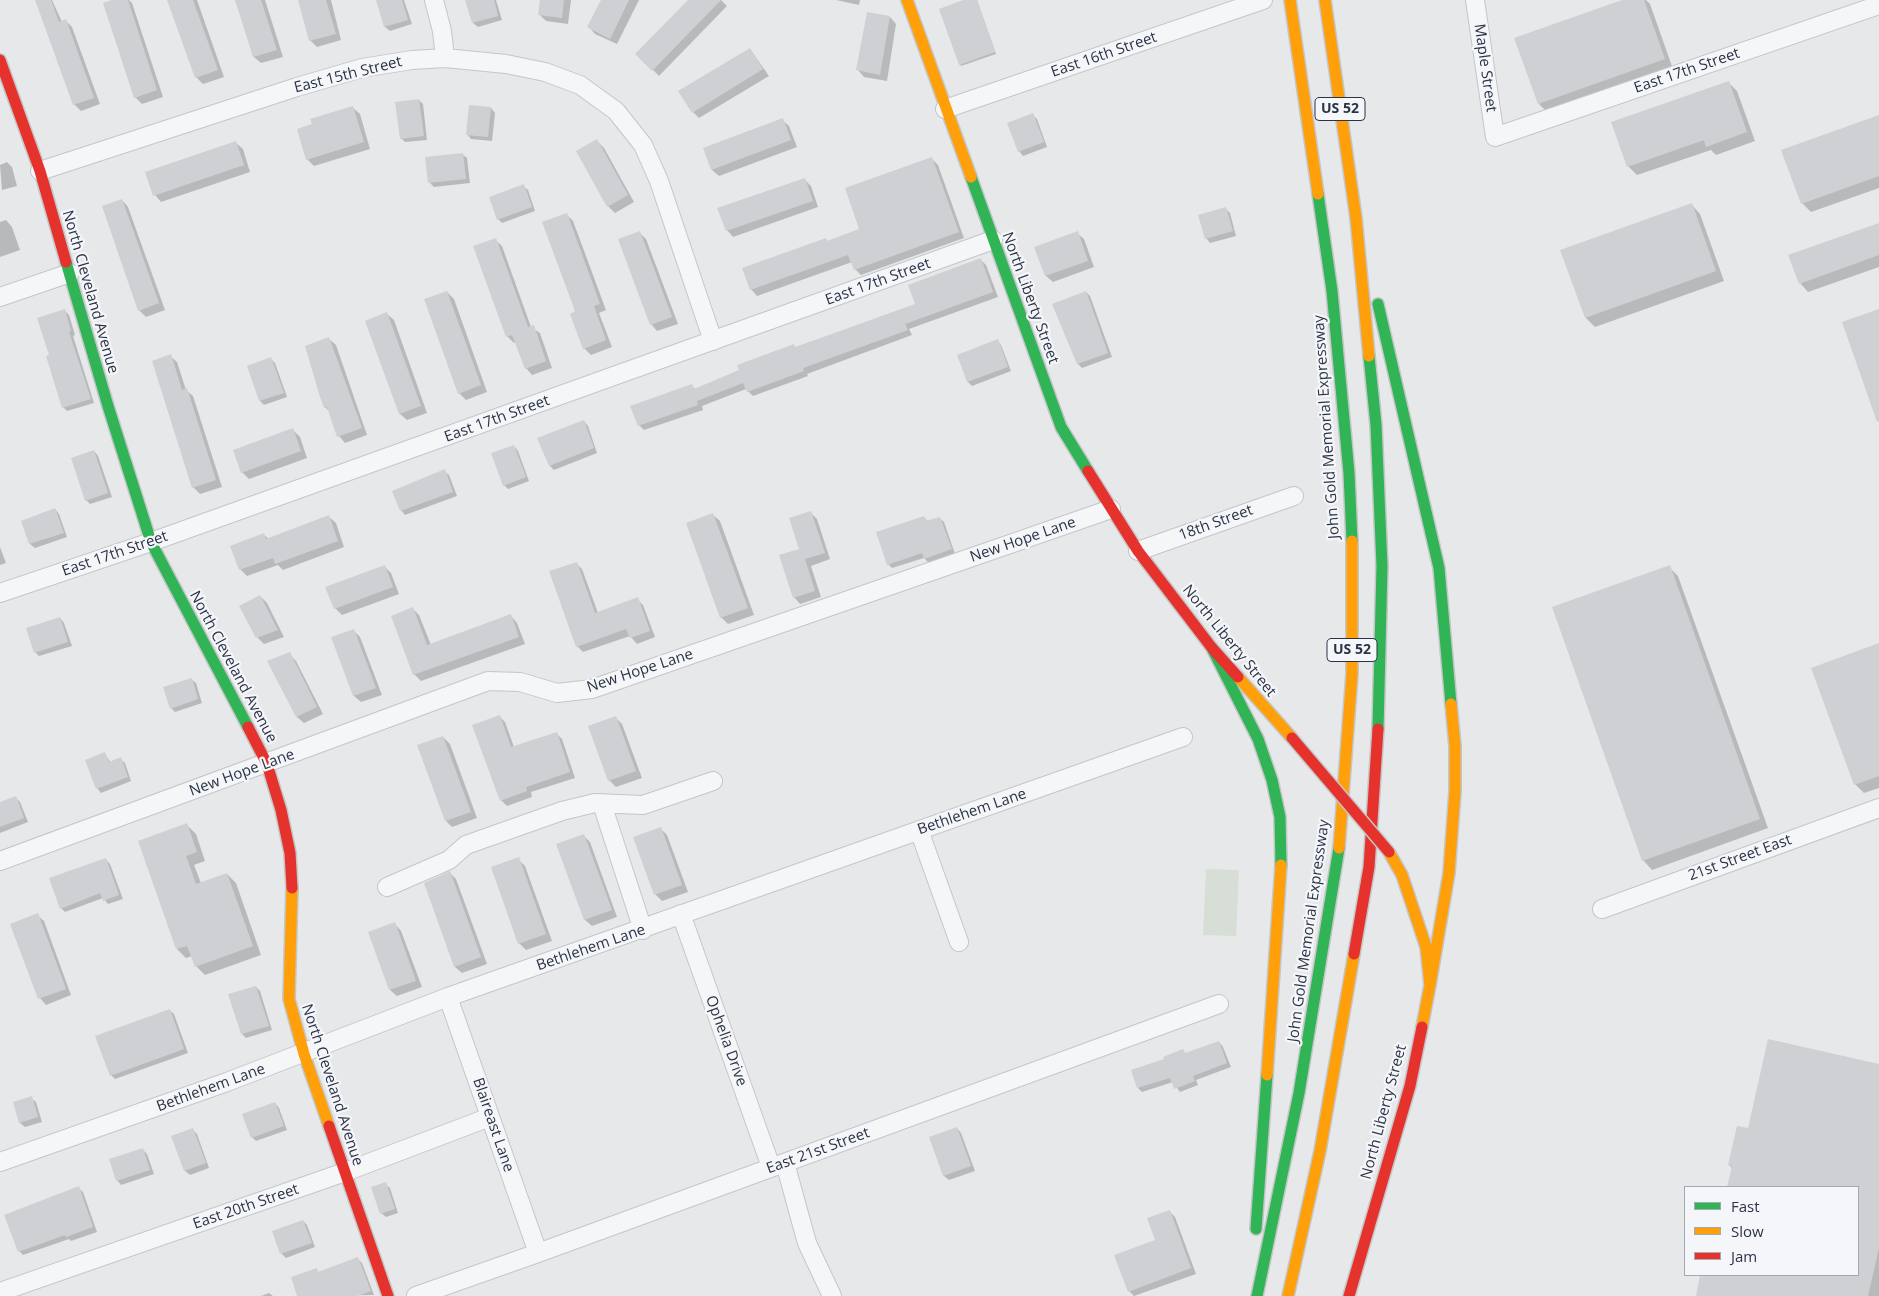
<!DOCTYPE html>
<html>
<head>
<meta charset="utf-8">
<style>
  body { margin:0 }
  #map { position:relative; width:1879px; height:1296px; overflow:hidden; background:#e6e8ea; font-family:"Open Sans",sans-serif }
  canvas { display:block }
  .legend { position:absolute; left:1684px; top:1186px; width:175px; height:90px; box-sizing:border-box; background:#f4f6f9; border:1px solid #a4a8b1; margin:0; padding:6px 9px; list-style:none; font-size:15px; color:#2b3445 }
  .legend li { display:flex; align-items:center; gap:10px; height:25px }
  .legend b { width:25px; border:1px solid #a4a8b1 }
</style>
</head>
<body>
<div id="map">
<canvas width="1879" height="1296"></canvas>
<ul class="legend">
<li><b style="height:6px;background:#30b455"></b>Fast</li>
<li><b style="height:6px;background:#ff9f0a"></b>Slow</li>
<li><b style="height:6px;background:#e5322d"></b>Jam</li>
</ul>
</div>
<script>
const ctx = document.querySelector('canvas').getContext('2d');
ctx.lineJoin = 'round';
function paint(path, color) {
  ctx.fillStyle = color;
  ctx.fill(path, 'evenodd');
}
function toPath(rows) {
  const path = new Path2D();
  for (const r of rows) {
    path.moveTo(r[0], r[1]);
    for (let i = 2; i < r.length; i += 2) path.lineTo(r[i], r[i + 1]);
  }
  return path;
}
function strokePath(path, color, width, dash) {
  ctx.strokeStyle = color;
  ctx.lineWidth = width;
  ctx.lineCap = dash ? 'butt' : 'round';
  ctx.setLineDash(dash || []);
  ctx.stroke(path);
}
function write(font, color, halo, rows, align = 'center') {
  ctx.font = font + ' "Open Sans",sans-serif';
  ctx.lineWidth = 4.5;
  ctx.setLineDash([]);
  ctx.textBaseline = 'middle';
  ctx.strokeStyle = halo;
  ctx.fillStyle = color;
  for (const [text, x, y, turn = 0] of rows) {
    ctx.save();
    ctx.translate(x, y);
    ctx.rotate((+turn || 0) * Math.PI / 180);
    ctx.textAlign = isNaN(turn) ? turn : align;
    if (halo) ctx.strokeText(text, 0, 0);
    ctx.fillText(text, 0, 0);
    ctx.restore();
  }
}
const green = toPath([
  [1206,869,1239,870,1236,936,1203,935]
]);
const shadow = toPath([
  [39,0,52,0,62,22,65,20,72,27,100,104,81,111,74,104],
  [116,0,129,0,132,3,163,97,142,104,135,97],
  [168,0,197,0,224,77,203,84,196,77],
  [237,0,265,0,283,57,261,63,254,57],
  [301,0,331,0,341,40,317,47,310,40],
  [377,0,404,0,412,24,390,31,385,27],
  [467,0,496,0,502,20,478,27,473,23],
  [541,0,571,0,568,24,546,21,539,14],
  [602,0,639,0,617,44,595,34,589,27],
  [689,0,721,0,727,6,659,76,637,54],
  [836,0,860,0,859,5],
  [967,0,977,0,996,54,961,66,960,64],
  [1626,0,1646,0,1650,4,1673,69,1548,113,1539,104],
  [890,17,896,24,887,81,864,77,858,70],
  [750,49,769,76,699,118,693,112],
  [1728,82,1737,91,1755,141,1716,155,1711,150,1637,175,1628,166],
  [419,100,423,104,427,140,405,142,401,138],
  [353,108,360,114,370,149,314,166,307,159],
  [491,108,495,113,492,141,471,139,467,134],
  [1032,115,1037,119,1047,147,1023,156,1019,151],
  [1879,116,1879,188,1811,212,1802,203],
  [782,120,789,126,797,147,719,176,712,170,704,149],
  [597,141,604,148,634,202,615,213,608,206],
  [236,143,243,149,250,172,161,202,155,195],
  [462,154,467,158,470,183,434,187,430,183],
  [932,159,938,165,964,238,861,275,855,269,852,262,757,296,751,289,826,239,828,242,861,230],
  [7,162,12,167,17,186,2,190,0,165],
  [804,179,811,186,818,207,733,237,727,230],
  [523,186,528,190,535,211,502,223,498,219],
  [122,200,128,207,165,310,146,317,139,310],
  [1691,204,1700,214,1724,281,1595,327,1586,318,1562,251],
  [1226,209,1230,213,1236,236,1210,243,1206,238],
  [566,214,573,221,606,310,599,313,612,347,591,355,584,348,577,312],
  [6,220,12,227,20,250,0,257,0,222],
  [1879,224,1879,267,1808,292,1800,283],
  [640,233,646,239,678,324,657,331,651,324],
  [1077,233,1084,239,1094,267,1053,282,1046,276,1036,248],
  [495,240,502,246,531,327,540,333,552,368,532,375,526,368,516,342,514,343,507,336],
  [981,260,986,265,998,297,909,329,912,335,807,374,808,376,753,396,746,389,702,406,703,410,644,430,639,425,692,386,696,390,796,348,916,304],
  [447,292,454,299,487,392,466,400,459,393],
  [1086,292,1090,296,1112,357,1082,368,1078,364,1066,330],
  [65,311,69,315,75,335,73,336,94,403,67,411,63,407,50,356],
  [387,314,394,320,427,413,407,420,400,414,366,321],
  [329,339,336,345,367,435,345,443,339,436,331,413,325,407],
  [997,341,1001,345,1011,371,972,386,968,382,958,355],
  [170,356,177,362,186,390,193,396,222,487,200,494,193,487],
  [271,359,275,363,287,397,264,405,260,401],
  [584,421,588,426,597,453,554,470,550,466],
  [293,430,300,437,307,458,249,479,242,472],
  [514,446,518,451,529,481,508,489,504,485],
  [94,451,98,456,112,497,90,504,86,500],
  [444,471,449,475,457,496,405,515,401,510],
  [55,509,59,514,67,537,35,548,30,544,23,522],
  [810,512,817,519,830,559,811,566,821,597,800,604,794,597,800,549],
  [713,515,720,521,754,615,728,624,721,617],
  [329,517,336,523,344,547,283,570,278,565,247,576,240,569,264,535,269,539],
  [924,517,928,522,939,518,944,522,955,554,929,563,924,558,892,568,888,564],
  [0,547,6,563,0,565],
  [576,563,582,569,598,613,637,599,643,605,655,637,637,644,630,636,583,652,577,646],
  [384,566,391,573,399,594,342,615,335,608],
  [1669,567,1678,576,1768,828,1652,870,1643,860],
  [260,596,267,603,284,637,264,644,257,637],
  [413,609,419,615,431,645,511,616,517,623,525,644,421,681,414,674],
  [60,618,64,623,72,646,39,656,35,652],
  [353,630,360,637,382,695,361,702,354,696,332,638],
  [1879,644,1879,788,1864,793,1855,784],
  [289,654,296,661,323,714,304,723,297,717,269,661],
  [191,679,196,683,202,703,175,712,171,708],
  [499,716,505,722,514,747,556,733,562,739,575,778,531,792,532,797,507,806,501,800],
  [615,717,622,724,642,778,616,787,609,780],
  [443,737,450,744,477,818,452,827,446,821],
  [105,754,111,763,120,759,125,763,131,781,101,793,97,788],
  [16,798,20,802,28,822,0,833,0,804],
  [187,825,196,834,205,861,194,865,201,883,227,874,236,883,261,955,205,975,196,966,192,956,186,958,177,949,140,841],
  [660,828,667,835,688,892,662,901,655,894],
  [583,835,590,842,617,917,592,926,585,920],
  [518,859,525,866,552,941,526,950,519,943],
  [106,860,110,864,123,899,108,904,103,898,65,912,61,908],
  [450,873,456,879,487,964,462,973,455,967],
  [37,915,44,921,71,995,46,1005,40,998],
  [395,924,401,931,422,987,397,996,390,990],
  [256,987,260,991,272,1030,246,1038,242,1034],
  [169,1010,174,1014,188,1053,115,1079,111,1075],
  [1219,1042,1223,1047,1231,1067,1196,1080,1198,1085,1180,1092,1173,1082,1142,1092,1138,1088,1165,1060,1183,1051,1186,1054],
  [1879,1065,1879,1296,1697,1296,1702,1275,1858,1275,1858,1187,1728,1187,1732,1168,1729,1165,1748,1130],
  [31,1098,36,1102,42,1122,25,1127,20,1123,14,1103],
  [275,1103,279,1108,287,1130,256,1141,252,1137],
  [957,1128,961,1133,975,1171,949,1180,944,1176,931,1137],
  [192,1129,197,1134,209,1168,190,1175,185,1171,173,1137],
  [143,1150,147,1154,154,1174,121,1185,117,1180],
  [385,1184,390,1188,398,1213,386,1217,381,1213],
  [78,1188,83,1192,97,1232,71,1241,69,1239,23,1255,19,1251],
  [1169,1211,1175,1217,1196,1274,1134,1296,1129,1291,1157,1240],
  [303,1221,307,1225,315,1247,286,1258,281,1253],
  [358,1259,362,1263,374,1295,299,1296,316,1270,319,1273],
  [269,1293,273,1296,261,1296]
]);
const building = toPath([
  [35,0,51,0,59,22,66,19,94,98,73,105],
  [112,0,128,0,157,90,134,98,103,3],
  [167,0,193,0,218,70,195,78],
  [235,0,261,0,277,50,253,57],
  [298,0,326,0,336,34,309,41],
  [376,0,402,0,408,20,384,27],
  [465,0,494,0,498,16,472,23],
  [540,0,564,0,562,18,538,15],
  [601,0,629,0,610,39,587,27],
  [688,0,721,0,652,71,635,54],
  [963,0,977,0,995,52,959,65,939,9],
  [1622,0,1644,0,1665,59,1538,104,1514,38],
  [867,12,890,16,880,75,856,70],
  [750,48,763,69,692,113,678,91],
  [1729,81,1747,132,1706,147,1704,140,1627,167,1611,122],
  [419,99,424,136,400,139,395,102],
  [469,105,491,107,488,137,466,135],
  [353,106,364,142,306,160,297,129,312,124,310,119],
  [1033,113,1044,142,1018,152,1007,123],
  [1879,115,1879,176,1801,204,1781,150],
  [783,118,791,140,711,170,703,148],
  [597,139,628,195,607,207,576,151],
  [236,141,244,165,153,196,145,172],
  [463,153,466,179,428,183,425,157],
  [932,157,959,232,854,270,848,255,750,290,742,268,826,238,827,241,859,229,845,188],
  [805,178,813,201,726,231,717,208],
  [524,184,532,207,497,220,489,197],
  [122,199,159,303,138,311,102,206],
  [1692,203,1716,271,1585,318,1560,250],
  [1226,207,1233,231,1205,239,1198,215],
  [567,213,600,304,594,306,606,340,583,349,570,314,575,311,542,222],
  [1879,223,1879,255,1799,284,1788,255],
  [640,231,672,317,650,325,618,239],
  [1078,231,1088,261,1045,276,1034,247],
  [496,238,528,327,534,325,546,361,525,369,512,335,506,337,473,246],
  [981,258,993,292,905,324,908,330,803,368,804,371,747,392,743,383,697,401,698,405,638,426,630,406,692,384,694,389,739,370,737,365,794,344,795,347,829,335,915,304,908,285],
  [447,291,481,385,458,394,424,299],
  [1086,291,1108,353,1077,364,1052,304],
  [65,309,71,331,69,332,91,399,62,408,46,356,49,355,37,318],
  [1879,309,1879,421,1877,422,1842,322],
  [387,312,421,406,399,414,365,321],
  [329,337,362,428,337,437,327,407,324,408,320,397,305,346],
  [998,339,1008,367,967,382,957,355],
  [171,354,182,390,187,388,216,480,192,488,152,361],
  [271,357,284,393,259,401,247,366],
  [584,420,594,448,549,466,537,438],
  [293,428,301,451,241,473,233,450],
  [514,445,526,477,503,486,491,453],
  [94,450,108,493,85,501,71,458],
  [445,469,453,492,400,511,392,491],
  [55,508,64,533,29,544,21,521],
  [811,511,825,553,805,559,815,591,793,598,779,555,799,549,789,518],
  [713,513,748,608,720,618,686,523],
  [329,515,338,541,275,564,273,558,239,570,230,546,264,533,266,539],
  [924,516,926,521,940,517,952,549,924,559,922,553,887,565,876,532],
  [577,562,595,613,638,597,650,631,630,638,626,629,576,647,549,571],
  [385,565,393,587,334,609,325,587],
  [1670,565,1760,819,1642,861,1552,607],
  [260,595,278,630,256,638,239,606],
  [413,607,427,645,511,614,519,637,413,675,391,616],
  [60,617,68,642,34,653,26,628],
  [354,629,376,688,353,696,331,637],
  [1879,643,1879,776,1854,785,1811,668],
  [290,652,317,707,296,717,267,661],
  [192,678,198,699,170,709,163,687],
  [500,715,511,747,557,732,570,772,526,787,527,791,500,801,472,725],
  [616,716,636,771,608,781,588,726],
  [443,736,471,812,445,821,417,745],
  [105,752,109,762,121,757,128,777,96,789,85,760],
  [16,796,24,818,0,827,0,802],
  [187,823,197,852,186,856,196,884,227,873,253,946,195,967,187,946,176,949,138,841],
  [661,827,682,885,654,895,633,837],
  [584,834,612,910,584,920,556,844],
  [519,857,546,934,518,944,491,867],
  [106,858,119,895,103,901,100,893,60,909,49,878],
  [450,871,481,957,454,967,424,883],
  [38,913,66,989,38,999,10,924],
  [395,922,416,981,389,990,368,932],
  [256,986,269,1026,241,1034,228,994],
  [170,1009,184,1049,110,1076,95,1036],
  [1768,1039,1879,1064,1879,1248,1868,1296,1696,1296,1700,1275,1858,1275,1858,1187,1727,1187,1732,1166,1728,1165,1737,1126,1748,1128],
  [1219,1041,1227,1063,1193,1076,1195,1081,1174,1089,1170,1078,1137,1088,1131,1070,1164,1059,1163,1057,1183,1049,1185,1053],
  [32,1096,38,1117,19,1123,13,1102],
  [275,1102,284,1126,251,1138,242,1114],
  [957,1127,971,1166,943,1176,929,1137],
  [193,1128,206,1163,184,1171,171,1136],
  [143,1148,150,1170,116,1181,109,1159],
  [386,1182,395,1209,380,1214,371,1187],
  [79,1186,93,1227,66,1237,65,1235,18,1252,4,1215],
  [1170,1210,1191,1268,1128,1292,1114,1255,1155,1240,1147,1218],
  [303,1220,312,1243,280,1254,272,1231],
  [358,1257,371,1291,357,1296,297,1296,291,1277,317,1268,318,1272]
]);
const street = toPath([
  [434,0,442,31,445,58],
  [1475,0,1495,137,1879,5],
  [945,109,1263,0],
  [40,171,297,87,362,68,412,60,445,58,506,64,545,72,580,85,616,111,643,145,659,181,713,341],
  [0,297,70,273],
  [1138,551,1294,496],
  [0,593,151,542,993,240],
  [602,804,643,930],
  [919,830,959,942],
  [0,861,488,681,520,682,557,693,592,689,1111,509],
  [387,887,449,860,466,845,562,811,595,803,643,805,713,781],
  [1602,909,1879,808],
  [681,914,771,1167],
  [448,997,538,1253],
  [0,1162,227,1082,448,997,1183,737],
  [785,1163,807,1243,832,1296],
  [0,1292,345,1172,490,1117],
  [416,1296,538,1253,1219,1004]
]);
const fast = toPath([
  [971,177,1061,427,1088,471],
  [1318,194,1332,291,1349,473,1352,541],
  [66,262,108,406,151,542,248,727],
  [1378,304,1439,568,1451,704],
  [1369,356,1376,425,1382,566,1378,729],
  [1212,648,1258,739,1272,780,1280,817,1281,865],
  [1256,1229,1267,1075],
  [1257,1296,1299,1093,1339,848]
]);
const slow = toPath([
  [907,0,971,177],
  [1290,0,1318,194],
  [1325,0,1356,218,1369,356],
  [1238,677,1292,738],
  [1339,848,1352,674,1352,541],
  [1389,852,1402,875,1426,947,1430,985,1422,1027],
  [292,888,289,999,304,1054,329,1126],
  [1430,985,1449,873,1455,791,1455,746,1451,704],
  [1267,1075,1281,865],
  [1288,1296,1320,1151,1354,954]
]);
const jam = toPath([
  [0,60,40,171,66,262],
  [1088,471,1138,551,1212,648,1238,677],
  [248,727,267,764,281,810,290,853,292,888],
  [1354,954,1369,867,1378,729],
  [329,1126,388,1296],
  [1349,1296,1410,1086,1422,1027]
]);
const jamBridge = toPath([
  [1292,738,1389,852]
]);
const shields = [
  [1340,109,50],
  [1352,650,50]
];
const shieldNames = [
  ["US 52",1340,109],
  ["US 52",1352,650]
];
const streetNames = [
  ["East 16th Street",1104,55,-19],
  ["Maple Street",1485,68,82],
  ["East 17th Street",1687,71,-19],
  ["East 15th Street",348,75,-14],
  ["East 17th Street",878,282,-20],
  ["North Cleveland Avenue",90,292,74],
  ["North Liberty Street",1030,298,70],
  ["East 17th Street",497,419,-20],
  ["John Gold Memorial Expressway",1327,427,-94],
  ["18th Street",1216,523,-20],
  ["New Hope Lane",1023,540,-19],
  ["East 17th Street",115,554,-19],
  ["North Liberty Street",1229,641,51],
  ["North Cleveland Avenue",233,667,62],
  ["New Hope Lane",640,671,-18],
  ["New Hope Lane",242,773,-20],
  ["Bethlehem Lane",972,812,-19],
  ["21st Street East",1740,858,-20],
  ["John Gold Memorial Expressway",1309,931,-82],
  ["Bethlehem Lane",591,948,-19],
  ["Ophelia Drive",726,1041,70],
  ["North Cleveland Avenue",332,1085,72],
  ["Bethlehem Lane",211,1088,-20],
  ["North Liberty Street",1384,1112,-75],
  ["Blaireast Lane",493,1125,71],
  ["East 21st Street",818,1151,-20],
  ["East 20th Street",246,1207,-19]
];
paint(green, '#d6ded6');
paint(shadow, '#0003');
paint(building, '#ced0d3');
strokePath(street, '#c4c6c8', 20);
strokePath(fast, '#c4c6c8', 14);
strokePath(slow, '#c4c6c8', 14);
strokePath(jam, '#c4c6c8', 14);
strokePath(street, '#f5f6f7', 18);
strokePath(fast, '#30b455', 11);
strokePath(slow, '#ff9f0a', 11);
strokePath(jam, '#e5322d', 11);
strokePath(jamBridge, '#c4c6c8', 14, []);
strokePath(jamBridge, '#e5322d', 11);
for (const [x, y, w] of shields) {
  const box = new Path2D();
  box.roundRect(x - w / 2, y - 11.5, w, 23, 4);
  ctx.fillStyle = '#f4f6f9';
  ctx.fill(box);
  strokePath(box, '#2b3445', 1);
}
write('bold 14px', '#2b3445', null, shieldNames);
write('15px', '#2b3445', '#f4f6f9', streetNames);
</script>
</body>
</html>
